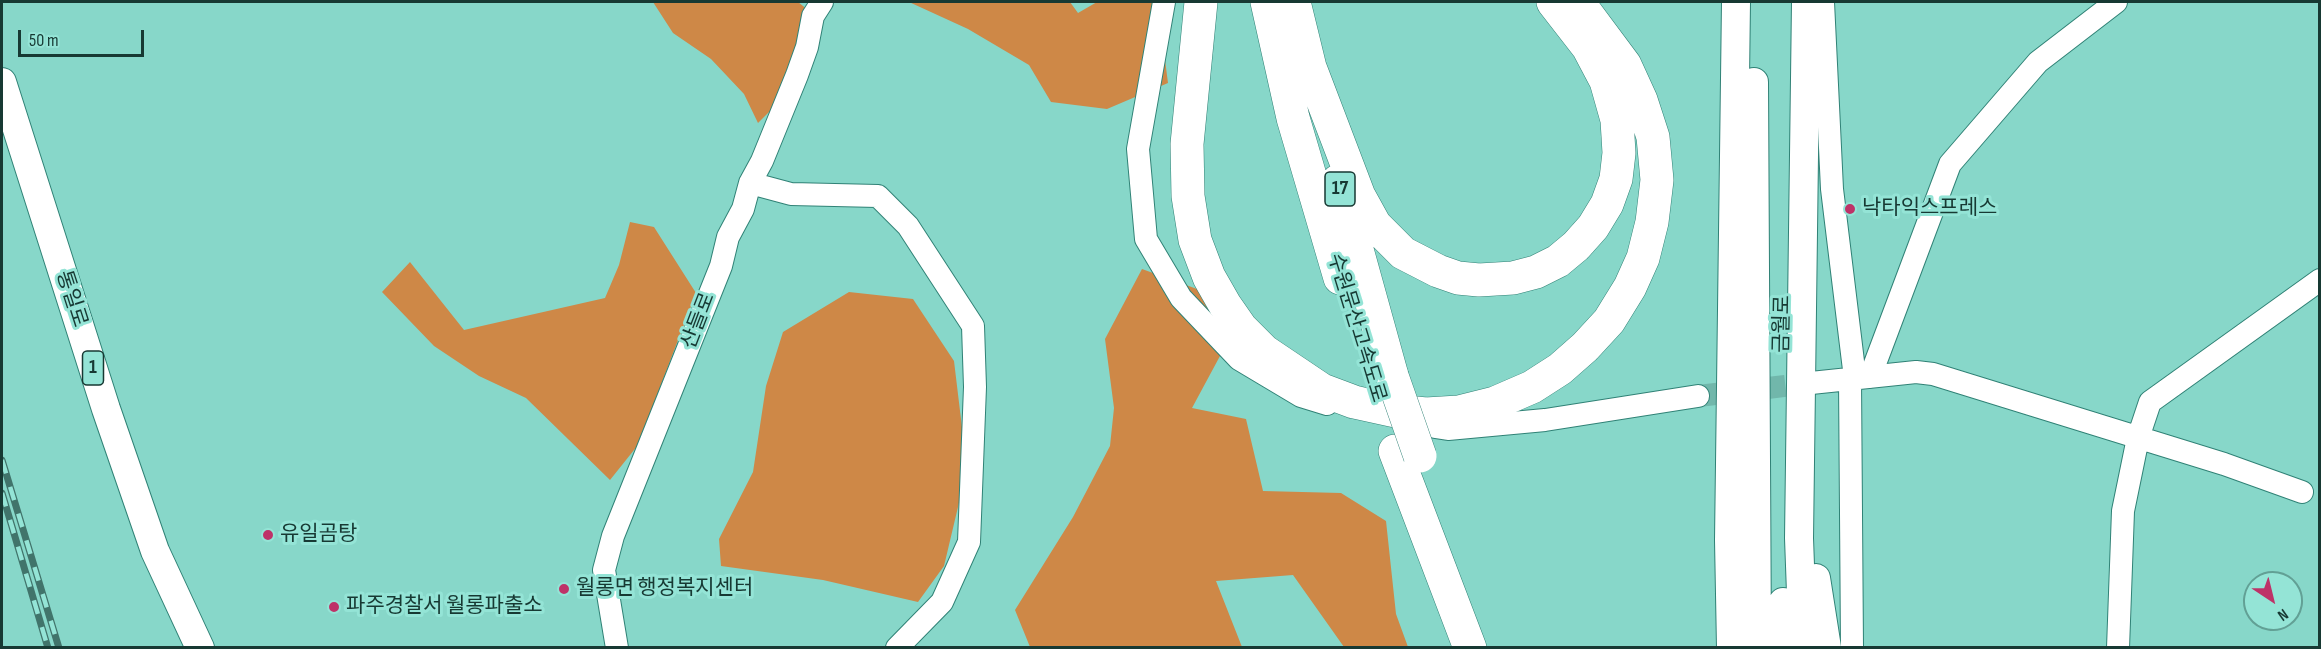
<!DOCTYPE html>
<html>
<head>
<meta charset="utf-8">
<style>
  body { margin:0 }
  #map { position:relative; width:2321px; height:649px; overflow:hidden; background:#87d7c9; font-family:"Sofia Sans Condensed",sans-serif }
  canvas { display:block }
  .frame { position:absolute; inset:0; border:3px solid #173933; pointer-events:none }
  .north { position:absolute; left:2243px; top:571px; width:60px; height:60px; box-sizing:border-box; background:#94e4d6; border:2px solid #62a095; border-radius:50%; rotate:145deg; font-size:16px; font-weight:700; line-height:24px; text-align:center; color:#173933 }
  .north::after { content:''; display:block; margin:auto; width:21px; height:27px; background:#be3268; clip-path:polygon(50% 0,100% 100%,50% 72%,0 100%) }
  .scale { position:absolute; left:18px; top:30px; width:126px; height:27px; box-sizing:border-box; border:3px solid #173933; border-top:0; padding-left:8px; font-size:18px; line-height:21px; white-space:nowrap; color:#173933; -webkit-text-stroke:4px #94e4d6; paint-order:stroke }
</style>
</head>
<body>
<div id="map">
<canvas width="2321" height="649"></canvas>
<div class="frame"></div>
<div class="north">N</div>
<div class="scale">50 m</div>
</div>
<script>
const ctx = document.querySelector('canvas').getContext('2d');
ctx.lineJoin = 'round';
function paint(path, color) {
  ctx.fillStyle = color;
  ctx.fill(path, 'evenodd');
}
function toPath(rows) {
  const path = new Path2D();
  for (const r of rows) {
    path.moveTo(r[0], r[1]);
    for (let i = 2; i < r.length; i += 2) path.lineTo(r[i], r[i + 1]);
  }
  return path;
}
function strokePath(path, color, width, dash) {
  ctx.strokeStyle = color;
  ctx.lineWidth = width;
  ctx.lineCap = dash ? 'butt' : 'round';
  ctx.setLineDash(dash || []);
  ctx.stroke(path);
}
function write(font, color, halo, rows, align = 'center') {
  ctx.font = font + ' "Sofia Sans Condensed","Noto Sans KR",sans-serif';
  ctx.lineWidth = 6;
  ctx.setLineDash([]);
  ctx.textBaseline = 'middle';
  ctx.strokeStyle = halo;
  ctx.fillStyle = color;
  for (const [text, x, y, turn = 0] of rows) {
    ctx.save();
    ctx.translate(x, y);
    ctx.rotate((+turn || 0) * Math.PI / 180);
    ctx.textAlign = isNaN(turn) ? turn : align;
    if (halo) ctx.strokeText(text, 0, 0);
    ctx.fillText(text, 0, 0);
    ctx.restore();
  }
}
const green = toPath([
  [653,2,798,2,808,10,776,105,758,123,744,94,711,59,673,33],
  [909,2,1070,2,1078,13,1097,2,1149,2,1158,6,1168,83,1107,109,1051,102,1029,65,968,29],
  [630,222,654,227,696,293,638,445,610,480,526,398,479,376,434,346,382,292,410,262,464,330,605,298,619,265],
  [1142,269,1197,289,1227,343,1192,408,1246,419,1263,491,1341,493,1386,521,1396,614,1408,647,1344,647,1293,575,1216,581,1242,647,1030,647,1015,610,1073,517,1110,446,1114,408,1105,339],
  [849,292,913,299,954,361,967,469,944,566,918,602,823,580,721,566,719,539,753,472,766,386,783,332]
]);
const minorTunnel = toPath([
  [1698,396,1811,383]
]);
const minor = toPath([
  [1164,2,1138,149,1146,239,1181,298,1239,359,1301,396,1327,404],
  [1823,2,1832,189,1855,378],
  [750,183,791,194,878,196,908,226,973,326,975,387,969,542,942,602,897,648],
  [1870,377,1950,164,2038,62,2116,2],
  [1850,379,1852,648],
  [1811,383,1916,372,1933,374,2224,464,2302,492],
  [1435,427,1448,429,1545,420,1698,396],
  [617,648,604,570,613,536,721,266,728,237,743,209,750,183,762,161,797,75,807,47,813,16,822,2],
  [2118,648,2123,511,2138,438,2150,402,2320,280]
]);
const major = toPath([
  [2,82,106,409,155,551,200,648],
  [1754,82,1757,648],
  [1816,578,1827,648],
  [1783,602,1783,648],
  [1731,648,1729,540,1736,2],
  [1803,648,1799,538,1806,2]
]);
const highway = toPath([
  [1201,2,1187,144,1188,196,1195,240,1209,277,1225,305,1241,328,1264,351,1322,390,1354,402,1395,411,1426,414,1459,412,1495,403,1532,387,1560,369,1585,347,1609,321,1630,287,1643,258,1652,222,1657,180,1653,137,1641,100,1625,65,1578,2],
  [1267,2,1293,118,1340,278],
  [1294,2,1314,84],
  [1308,62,1359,196,1375,225,1403,253,1438,271,1458,278,1479,280,1513,278,1536,272,1558,261,1576,246,1593,227,1607,204,1616,179,1619,153,1617,120,1606,81,1588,47,1553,2],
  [1338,181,1392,376],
  [1395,451,1470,648]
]);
const rail = toPath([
  [2,460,59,648],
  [2,493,48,648]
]);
const highwayBridge = toPath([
  [1392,376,1420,456]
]);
const markers = [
  [1850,209,6,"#be3268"],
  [268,535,6,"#be3268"],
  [564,589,6,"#be3268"],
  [334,607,6,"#be3268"]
];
const shields = [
  [1340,189,30],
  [93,368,21]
];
const shieldNames = [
  ["17",1340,189],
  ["1",93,368]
];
const poiNames = [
  ["낙타익스프레스",1862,209],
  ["유일곰탕",280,535],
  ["월롱면 행정복지센터",576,589],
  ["파주경찰서 월롱파출소",346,607]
];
const streetNames = [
  ["통일로",71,299,72],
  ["산들로",699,321,-69],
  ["금월로",1783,324,-89],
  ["수원문산고속도로",1356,328,73]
];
paint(green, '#ce8847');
strokePath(minorTunnel, '#71b7ab', 22, [22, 11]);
strokePath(minor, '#308276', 24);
strokePath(major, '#308276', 30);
strokePath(highway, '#308276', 34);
strokePath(minor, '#fff', 22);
strokePath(major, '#fff', 28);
strokePath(highway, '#fff', 33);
strokePath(rail, '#41746b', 7);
strokePath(rail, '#94e4d6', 4.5, [14]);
strokePath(highwayBridge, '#308276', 34, []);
strokePath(highwayBridge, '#fff', 33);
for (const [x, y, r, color] of markers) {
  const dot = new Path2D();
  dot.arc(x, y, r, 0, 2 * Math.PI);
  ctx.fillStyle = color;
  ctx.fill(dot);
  strokePath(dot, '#94e4d6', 2);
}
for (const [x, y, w] of shields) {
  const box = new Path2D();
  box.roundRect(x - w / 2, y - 17, w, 34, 4.5);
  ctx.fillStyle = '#94e4d6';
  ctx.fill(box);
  strokePath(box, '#173933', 1.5);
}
write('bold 20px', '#173933', null, shieldNames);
write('21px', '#173933', '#94e4d6', poiNames, 'left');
write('21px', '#173933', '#94e4d6', streetNames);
</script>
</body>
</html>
